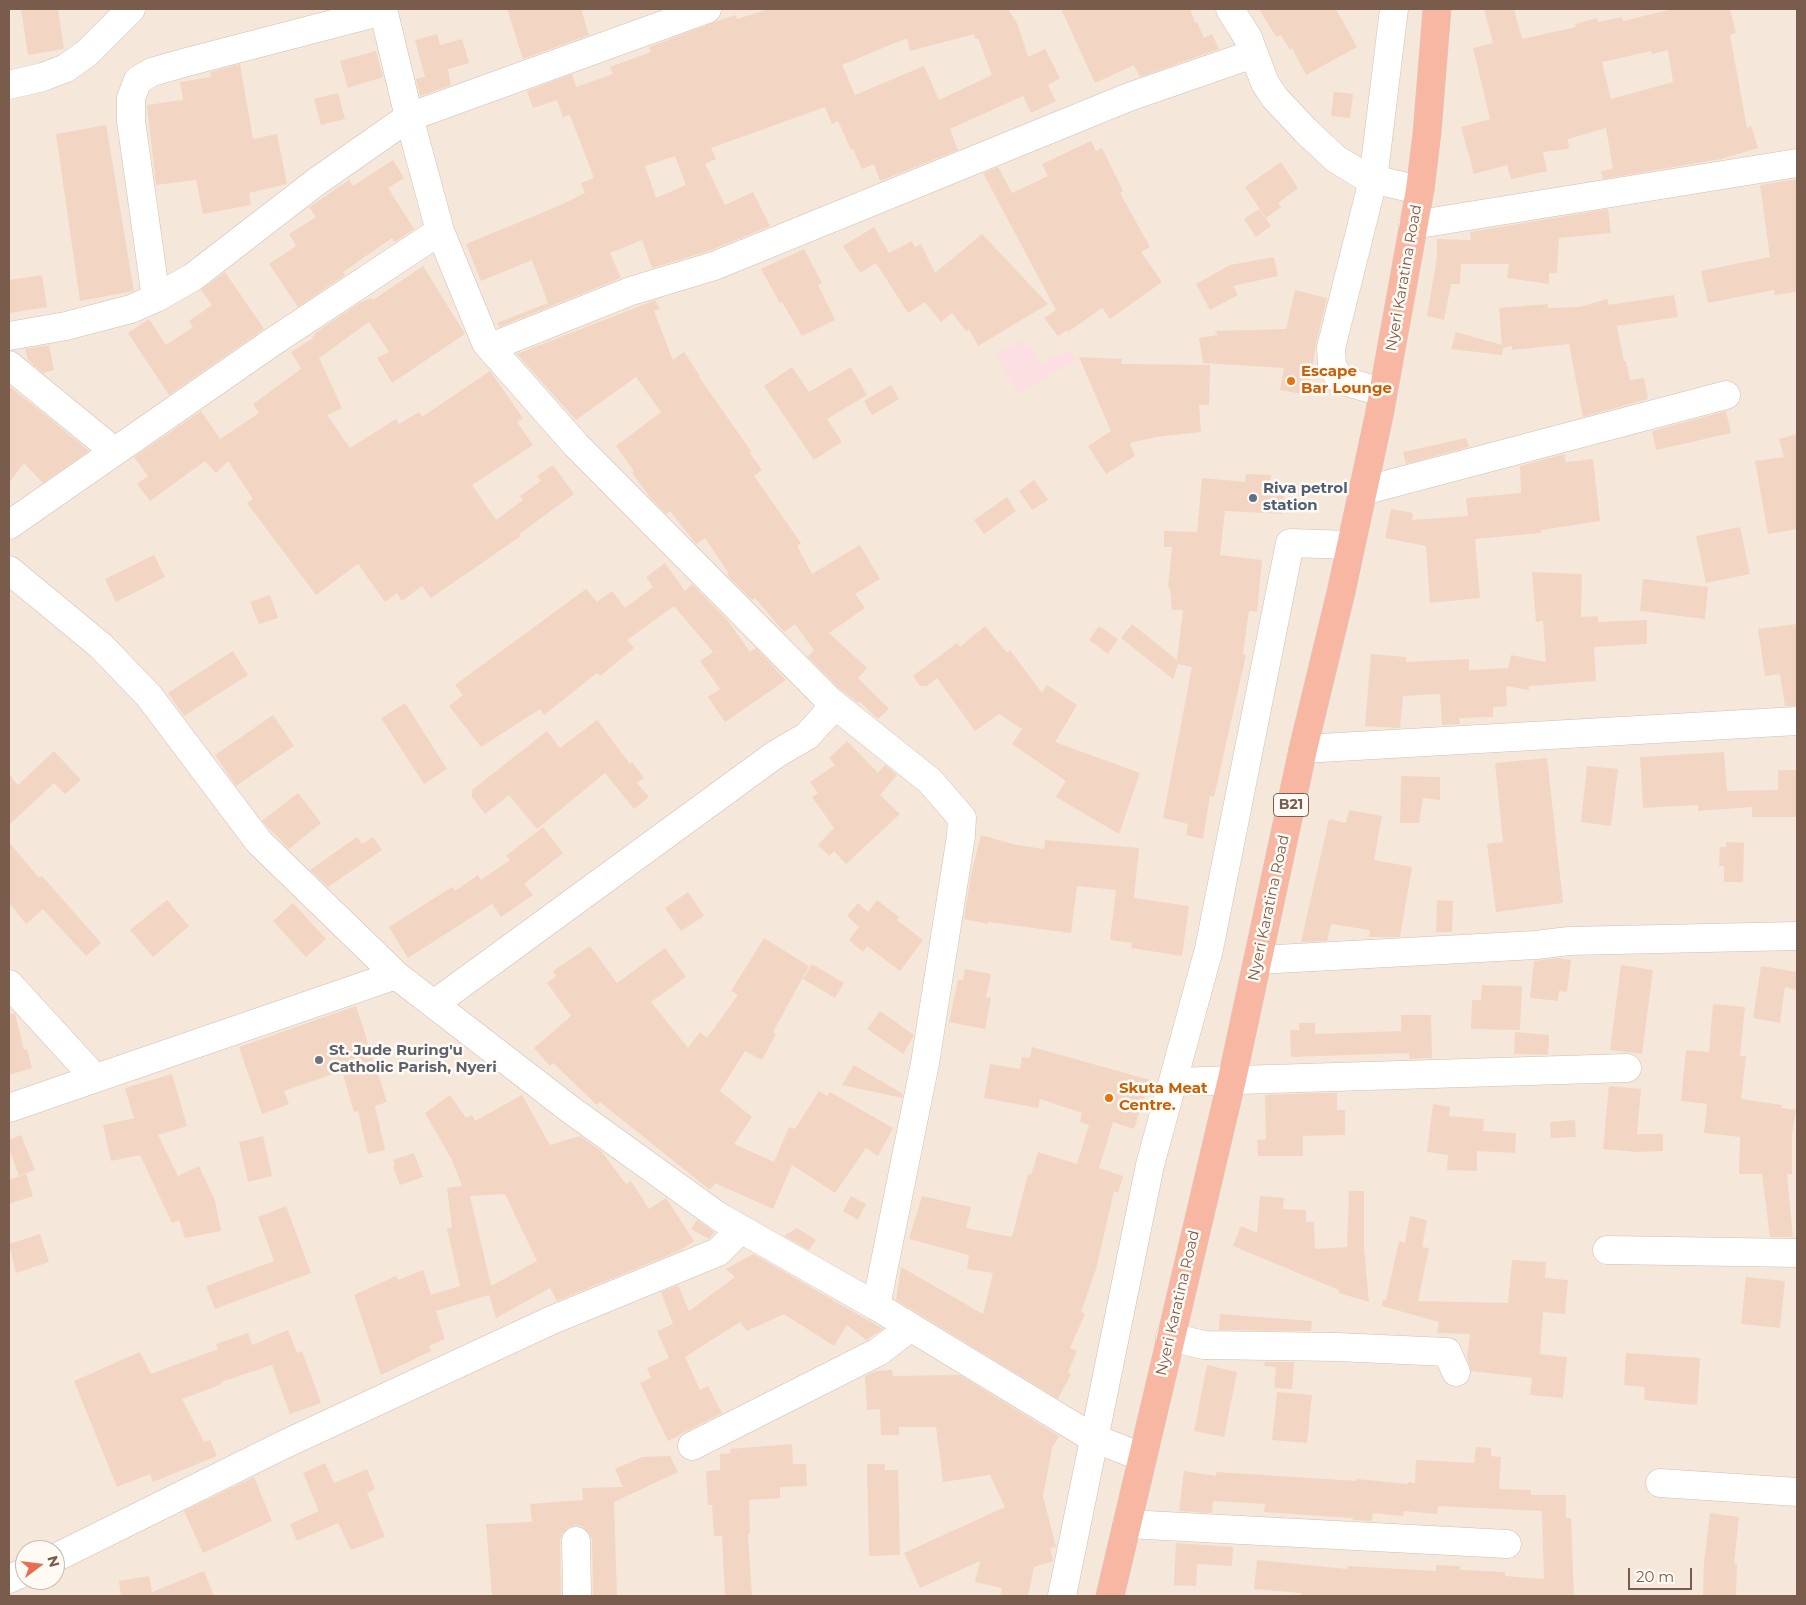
<!DOCTYPE html>
<html>
<head>
<meta charset="utf-8">
<style>
  body { margin:0 }
  #map { position:relative; width:1806px; height:1605px; overflow:hidden; background:#fdf6ec; font-family:Montserrat,sans-serif }
  canvas { display:block }
  .frame { position:absolute; inset:0; border:10px solid #7a5c4d; pointer-events:none }
  .north { position:absolute; left:15px; top:1540px; width:50px; height:50px; box-sizing:border-box; background:#fffaf3; border:1px solid #cabbb1; border-radius:50%; rotate:75deg; font-size:14px; font-weight:700; line-height:20px; text-align:center; color:#7a5c4d }
  .north::after { content:''; display:block; margin:auto; width:18px; height:22px; background:#e76f51; clip-path:polygon(50% 0,100% 100%,50% 72%,0 100%) }
  .scale { position:absolute; left:1628px; top:1568px; width:64px; height:22px; box-sizing:border-box; border:2px solid #7a5c4d; border-top:0; padding-left:6px; font-size:15px; line-height:18px; white-space:nowrap; color:#7a5c4d; -webkit-text-stroke:4px #fffaf3; paint-order:stroke }
</style>
</head>
<body>
<div id="map">
<canvas width="1806" height="1605"></canvas>
<div class="frame"></div>
<div class="north">N</div>
<div class="scale">20 m</div>
</div>
<script>
const ctx = document.querySelector('canvas').getContext('2d');
ctx.lineJoin = 'round';
function paint(path, color) {
  ctx.fillStyle = color;
  ctx.fill(path, 'evenodd');
}
function toPath(rows) {
  const path = new Path2D();
  for (const r of rows) {
    path.moveTo(r[0], r[1]);
    for (let i = 2; i < r.length; i += 2) path.lineTo(r[i], r[i + 1]);
  }
  return path;
}
function strokePath(path, color, width, dash) {
  ctx.strokeStyle = color;
  ctx.lineWidth = width;
  ctx.lineCap = dash ? 'butt' : 'round';
  ctx.setLineDash(dash || []);
  ctx.stroke(path);
}
function write(font, color, halo, rows, align = 'center') {
  ctx.font = font + ' Montserrat,sans-serif';
  ctx.lineWidth = 5;
  ctx.setLineDash([]);
  ctx.textBaseline = 'middle';
  ctx.strokeStyle = halo;
  ctx.fillStyle = color;
  for (const [text, x, y, turn = 0] of rows) {
    ctx.save();
    ctx.translate(x, y);
    ctx.rotate((+turn || 0) * Math.PI / 180);
    ctx.textAlign = isNaN(turn) ? turn : align;
    if (halo) ctx.strokeText(text, 0, 0);
    ctx.fillText(text, 0, 0);
    ctx.restore();
  }
}
const residential = toPath([
  [9,9,1797,9,1797,1596,9,1596],
  [25,1550,55,1550,55,1580,25,1580]
]);
const medical = toPath([
  [1022,340,1026,348,1031,345,1041,364,1068,349,1075,361,1018,393,996,354]
]);
const building = toPath([
  [21,9,58,9,64,49,28,55],
  [507,9,581,9,589,35,523,59],
  [769,9,1008,9,1018,25,1028,57,1045,49,1060,78,1048,85,1056,101,1031,113,1023,96,950,129,958,150,880,181,874,164,862,169,853,149,851,150,838,121,832,124,825,107,711,148,716,159,705,164,725,205,753,192,770,226,709,251,652,268,642,240,610,253,621,278,499,327,497,323,548,303,532,260,481,281,466,244,561,205,585,193,581,183,594,178,570,115,563,117,557,100,533,108,527,91,572,74,576,87,613,74,610,67,651,52,649,47,715,22,736,15,737,19],
  [974,34,976,39,978,38,992,75,939,100,924,66,855,95,842,65,907,38,910,51],
  [675,156,686,185,656,198,645,166],
  [1061,9,1190,9,1195,23,1197,22,1204,38,1212,34,1219,49,1140,77,1134,65,1095,83],
  [1259,9,1336,9,1357,47,1306,75,1292,48,1290,50,1281,35,1276,37],
  [1484,9,1514,9,1522,39,1576,27,1575,24,1597,18,1598,22,1622,17,1623,21,1673,9,1730,9,1736,33,1730,35,1747,128,1751,126,1758,148,1721,159,1603,179,1601,171,1613,169,1606,128,1568,139,1569,149,1543,152,1547,171,1511,179,1507,165,1474,174,1461,127,1490,119,1473,48,1493,43],
  [1668,50,1673,82,1611,99,1602,62,1651,51,1652,54],
  [437,34,440,45,462,39,469,63,448,69,451,85,420,96,416,79,425,77,415,40],
  [376,51,383,77,348,88,340,61],
  [240,64,253,139,277,134,287,184,249,193,251,205,203,214,196,180,156,185,147,105,183,100,180,82,211,77,210,72],
  [1334,92,1353,94,1350,118,1331,116],
  [338,93,345,119,321,125,314,99],
  [106,125,134,291,80,301,56,134],
  [1091,141,1096,151,1102,148,1123,191,1120,193,1150,247,1141,252,1162,282,1110,319,1102,308,1068,332,1067,330,1058,336,1044,318,1056,310,983,173,998,167,1012,193,1048,176,1042,164],
  [393,160,404,178,388,188,414,229,395,242,392,238,343,272,345,275,298,307,269,264,296,246,289,234,316,217,309,207,311,206,349,180,353,186],
  [1281,162,1298,188,1278,203,1281,207,1266,218,1245,187],
  [1797,179,1797,292,1774,295,1774,290,1708,303,1701,271,1770,257,1760,185],
  [1259,209,1271,226,1256,237,1244,219],
  [1608,209,1611,233,1559,238,1557,273,1549,273,1549,284,1507,278,1509,264,1461,264,1460,284,1451,284,1444,320,1427,316,1437,257,1437,239,1471,240,1470,232],
  [874,227,889,253,912,241,915,247,921,244,935,273,982,234,1048,304,978,346,969,329,966,331,952,313,941,322,925,302,908,313,876,263,860,273,843,246],
  [804,249,822,283,818,285,835,320,802,336,782,302,780,303,761,269],
  [1274,257,1278,276,1233,286,1238,295,1210,310,1196,284,1230,265],
  [423,266,465,334,392,383,377,358,389,352,369,322,319,358,342,408,327,415,350,448,396,419,399,424,419,412,422,417,490,371,523,418,517,422,533,445,472,485,496,520,523,500,520,496,541,481,537,476,553,465,574,494,519,534,521,536,431,598,422,586,402,601,397,593,385,602,358,564,316,595,247,503,253,499,228,461,216,473,205,461,150,501,137,484,148,476,134,457,201,411,220,439,259,413,253,404,301,369,291,352,312,339,315,333,361,302,371,298,373,300],
  [225,272,264,329,169,395,128,333,149,319,166,345,193,327,189,321,212,305,201,290],
  [42,275,47,307,9,313,9,280],
  [1295,290,1327,298,1316,344,1308,395,1280,390,1284,368,1203,363,1199,338,1218,335,1215,331,1286,329],
  [1674,295,1678,317,1617,326,1624,361,1626,361,1630,380,1644,378,1648,399,1583,417,1569,344,1512,350,1512,346,1503,348,1502,355,1451,349,1456,332,1502,345,1499,308,1548,304,1548,308,1580,307,1607,299,1609,305],
  [655,300,660,309,654,311,673,360,684,352,700,376,699,377,751,451,749,452,762,470,754,476,801,543,797,546,812,574,860,545,880,579,855,594,865,608,829,633,867,668,858,678,889,709,878,719,860,702,858,703,840,689,808,657,814,650,795,624,784,632,755,598,752,600,727,575,729,574,705,538,696,544,670,511,666,514,650,497,632,473,634,471,616,446,661,412,636,377,576,420,517,354],
  [49,345,54,370,43,373,28,360,25,349],
  [1079,357,1122,359,1121,364,1210,365,1209,405,1199,405,1201,432,1156,437,1130,443,1135,456,1106,474,1088,446,1111,431],
  [792,367,809,392,851,367,867,395,827,419,842,442,814,460,764,386],
  [891,385,899,399,872,415,864,401],
  [9,386,49,418,89,451,43,483,24,463,9,483],
  [1726,411,1731,433,1656,450,1652,431],
  [1797,434,1797,529,1768,534,1755,461,1784,457,1779,439],
  [1466,438,1469,447,1406,464,1403,452],
  [1564,454,1566,462,1593,459,1600,521,1541,530,1541,533,1475,539,1480,598,1430,603,1426,546,1385,538,1391,509,1413,513,1412,520,1468,516,1466,498,1521,493,1520,466],
  [1246,474,1271,475,1270,491,1284,492,1283,514,1225,511,1220,555,1262,560,1257,612,1249,611,1243,654,1246,655,1214,797,1210,796,1203,839,1186,835,1188,824,1163,818,1192,667,1178,664,1173,679,1121,638,1132,624,1177,660,1183,610,1172,610,1170,588,1168,587,1172,547,1164,547,1164,531,1197,532,1202,478,1245,482],
  [1034,480,1048,500,1032,510,1019,491],
  [1007,497,1016,511,984,534,974,520],
  [1740,527,1750,574,1706,583,1696,536],
  [154,555,165,577,116,602,105,579],
  [665,563,685,591,692,584,728,621,750,652,756,648,786,680,725,722,708,697,720,689,700,661,713,652,674,606,627,640,634,648,600,676,597,673,544,715,540,709,481,747,449,706,463,695,455,685,586,589,597,602,612,591,625,608,653,587,646,577],
  [1532,572,1582,574,1581,617,1598,616,1598,622,1647,620,1647,644,1594,647,1596,681,1529,686,1529,690,1506,686,1507,706,1493,707,1493,717,1459,718,1460,724,1442,725,1440,694,1403,696,1400,728,1365,726,1371,654,1406,657,1406,662,1469,659,1469,670,1508,668,1511,655,1546,662,1543,621,1536,622],
  [1643,579,1708,587,1705,619,1640,611],
  [270,595,278,618,259,624,250,602],
  [1797,624,1797,706,1785,706,1780,674,1765,676,1758,629],
  [985,626,1007,653,1010,650,1042,693,1047,685,1077,705,1055,742,1140,773,1119,834,1056,797,1066,781,1012,744,1022,729,999,714,975,731,937,678,927,686,920,686,913,676,957,643,960,647],
  [1099,626,1118,639,1108,654,1089,640],
  [233,651,248,675,184,716,168,693],
  [405,703,447,769,424,784,381,718],
  [273,715,294,746,236,786,215,755],
  [597,720,630,764,632,762,644,778,637,783,649,797,634,809,605,773,537,829,509,795,485,814,472,797,472,790,547,731,560,748],
  [847,741,878,773,885,765,897,775,880,795,900,814,846,864,834,851,829,856,818,845,834,828,812,797,818,793,810,782,835,765,829,758],
  [54,751,81,780,65,794,54,783,9,825,9,774,18,785],
  [1724,752,1727,791,1778,790,1778,770,1797,770,1797,817,1752,817,1752,807,1698,811,1698,805,1643,808,1640,757],
  [1547,758,1563,903,1496,912,1487,844,1503,842,1495,763],
  [1587,766,1618,769,1611,826,1581,822],
  [1401,776,1440,777,1440,800,1423,798,1419,823,1400,823],
  [298,793,321,823,289,849,262,821],
  [1349,810,1382,816,1374,860,1412,867,1400,937,1369,937,1370,930,1331,924,1327,941,1301,942,1329,819,1346,823],
  [543,827,563,853,524,884,533,895,501,917,492,904,408,958,389,927,452,887,455,891,478,875,481,880,510,860,506,856],
  [981,835,1017,845,1044,849,1045,840,1139,848,1134,898,1189,906,1182,956,1131,948,1132,943,1110,940,1116,890,1077,886,1071,933,988,922,988,924,964,919,971,874],
  [357,837,362,844,373,837,382,850,328,887,310,870],
  [9,842,39,878,42,876,101,943,86,956,43,909,26,924,9,903],
  [1726,842,1744,843,1743,882,1724,882,1724,866,1719,866,1720,847,1726,847],
  [688,892,704,916,681,931,665,908],
  [167,900,189,926,153,957,130,930],
  [877,900,899,917,897,920,923,940,900,971,867,946,863,952,849,940,859,927,847,916,858,903,868,912],
  [1437,900,1453,901,1452,932,1436,932],
  [293,903,326,939,306,957,273,921],
  [764,938,809,966,773,1032,776,1034,762,1060,745,1051,720,1091,752,1117,734,1144,774,1162,789,1127,795,1129,819,1091,827,1096,830,1092,893,1128,878,1156,866,1148,835,1193,792,1165,773,1209,715,1183,710,1190,600,1102,597,1105,553,1063,550,1066,534,1048,571,1016,547,983,556,976,553,971,590,946,617,983,665,948,686,977,651,1002,688,1048,700,1032,707,1038,738,995,731,991],
  [1558,958,1571,960,1567,992,1559,991,1558,1001,1530,998,1534,961],
  [812,964,844,983,835,998,803,979],
  [1621,965,1653,970,1642,1054,1610,1050],
  [1761,966,1797,972,1797,990,1785,987,1780,1023,1753,1018],
  [965,969,991,974,986,997,991,998,985,1029,949,1022,958,980,963,980],
  [1482,985,1522,986,1520,1030,1471,1029,1472,1000,1481,1000],
  [1713,1004,1745,1007,1740,1056,1746,1056,1741,1099,1782,1105,1781,1108,1796,1110,1792,1133,1792,1174,1787,1174,1793,1237,1770,1237,1762,1174,1739,1174,1740,1137,1704,1133,1707,1104,1681,1101,1686,1050,1709,1052],
  [356,1006,387,1102,375,1106,385,1150,368,1154,358,1111,354,1112,342,1071,284,1091,289,1104,262,1114,239,1047],
  [880,1011,914,1035,903,1054,867,1029],
  [15,1013,24,1050,27,1049,32,1068,9,1075,9,1014],
  [1401,1015,1431,1015,1432,1058,1410,1059,1409,1053,1291,1057,1290,1030,1299,1030,1299,1023,1315,1023,1315,1034,1401,1031],
  [1515,1032,1549,1035,1548,1055,1514,1054],
  [1032,1047,1150,1080,1134,1129,1113,1122,1099,1168,1123,1176,1118,1193,1114,1191,1096,1269,1081,1312,1085,1314,1070,1348,1077,1351,1068,1372,1071,1374,1058,1399,896,1300,901,1267,983,1314,993,1273,967,1269,969,1255,909,1239,922,1196,971,1207,966,1228,1012,1237,1028,1174,1031,1175,1038,1152,1077,1164,1089,1125,1080,1122,1082,1113,1040,1099,1038,1108,984,1098,990,1064,1020,1069,1022,1057,1030,1058],
  [854,1065,903,1094,902,1098,842,1085],
  [172,1074,187,1126,158,1135,178,1176,199,1166,215,1201,221,1231,185,1238,179,1220,172,1223,140,1155,111,1161,103,1125,134,1118,125,1088],
  [1609,1086,1641,1089,1637,1134,1663,1134,1663,1151,1636,1152,1603,1149],
  [1320,1093,1337,1093,1337,1110,1345,1110,1345,1135,1303,1136,1303,1156,1258,1156,1257,1140,1266,1139,1265,1095],
  [450,1095,466,1118,472,1115,475,1121,522,1095,550,1145,580,1136,601,1151,626,1184,631,1181,649,1209,666,1198,694,1241,679,1251,557,1301,550,1288,496,1318,489,1295,436,1311,445,1339,429,1346,431,1351,381,1375,354,1295,396,1276,398,1280,423,1270,431,1295,460,1286,447,1229,452,1227,447,1188,462,1186,452,1160,425,1113],
  [505,1194,537,1261,491,1286,470,1196],
  [1433,1104,1450,1107,1449,1116,1484,1119,1483,1131,1516,1133,1515,1153,1477,1151,1477,1171,1447,1170,1448,1155,1427,1152],
  [1575,1120,1576,1137,1551,1138,1550,1122],
  [21,1135,35,1170,19,1176,9,1149,9,1140],
  [263,1136,272,1176,248,1182,239,1142],
  [414,1153,423,1177,400,1185,393,1167,395,1166,393,1160],
  [26,1174,33,1196,9,1204,9,1180],
  [1349,1191,1364,1191,1364,1247,1369,1302,1339,1293,1339,1290,1233,1246,1241,1226,1257,1233,1260,1196,1284,1198,1283,1209,1306,1210,1306,1222,1314,1222,1315,1249,1347,1247],
  [851,1196,866,1204,858,1220,843,1211],
  [286,1206,311,1273,215,1309,206,1286,274,1261,258,1217],
  [1410,1216,1427,1220,1422,1247,1429,1248,1418,1301,1508,1303,1512,1260,1546,1262,1545,1278,1568,1280,1565,1314,1543,1312,1540,1354,1567,1357,1563,1398,1530,1395,1532,1378,1471,1371,1467,1357,1470,1334,1437,1333,1439,1322,1382,1306,1383,1300,1386,1300,1399,1241,1405,1243],
  [697,1220,714,1232,709,1239,691,1229],
  [797,1228,816,1240,809,1250,784,1236],
  [40,1234,49,1262,16,1273,9,1244],
  [753,1254,883,1329,866,1340,847,1325,834,1346,784,1314,747,1331,740,1322,685,1357,700,1390,708,1386,722,1413,668,1441,640,1383,651,1378,647,1368,669,1358,657,1331,673,1324,661,1292,678,1285,689,1311,735,1277,726,1269],
  [1746,1277,1785,1281,1780,1328,1741,1324],
  [1220,1314,1312,1321,1311,1331,1219,1330],
  [288,1330,297,1353,302,1351,321,1403,290,1414,272,1365,221,1382,222,1384,182,1399,204,1442,210,1440,217,1456,153,1482,150,1474,117,1487,74,1381,140,1352,151,1374,218,1349,216,1344,248,1333,252,1345],
  [1626,1353,1700,1358,1697,1405,1644,1400,1645,1387,1624,1385],
  [1265,1362,1294,1362,1292,1389,1274,1388,1276,1367,1264,1366],
  [1207,1365,1237,1372,1224,1437,1194,1431],
  [892,1370,893,1376,960,1375,1059,1436,1052,1448,1043,1496,1056,1547,1050,1548,1053,1561,1034,1567,1028,1596,1000,1596,1002,1588,975,1582,980,1561,920,1588,904,1553,1005,1507,990,1475,943,1482,936,1427,899,1427,899,1435,881,1435,880,1409,867,1410,865,1376,876,1371],
  [1277,1392,1312,1395,1307,1443,1272,1440],
  [792,1444,793,1464,806,1464,807,1486,780,1487,780,1498,749,1500,750,1534,748,1534,752,1596,725,1596,722,1536,714,1536,712,1505,708,1505,706,1471,720,1470,720,1454,731,1453,730,1449],
  [1476,1447,1491,1448,1491,1456,1501,1457,1499,1489,1531,1490,1531,1495,1566,1495,1566,1518,1571,1518,1574,1596,1301,1596,1302,1593,1254,1589,1257,1560,1347,1569,1348,1566,1436,1571,1436,1565,1460,1566,1460,1570,1505,1572,1505,1576,1544,1579,1542,1511,1438,1506,1437,1514,1404,1511,1403,1516,1373,1513,1372,1521,1353,1520,1353,1518,1264,1512,1265,1504,1213,1501,1212,1513,1179,1511,1184,1471,1216,1476,1216,1472,1357,1481,1357,1479,1408,1484,1408,1482,1415,1483,1416,1460,1474,1463],
  [670,1456,678,1472,614,1502,617,1596,593,1596,592,1540,589,1533,583,1527,576,1525,568,1528,562,1534,560,1541,561,1596,492,1596,486,1524,532,1522,530,1504,583,1500,582,1488,623,1487,615,1469,642,1457],
  [325,1463,334,1483,367,1469,375,1489,367,1493,385,1537,351,1550,338,1523,297,1541,290,1524,319,1511,303,1473],
  [867,1464,885,1464,885,1470,898,1470,900,1555,869,1556],
  [254,1477,272,1521,203,1553,184,1511],
  [1710,1513,1739,1517,1734,1563,1737,1564,1736,1596,1703,1596,1704,1562],
  [1176,1543,1233,1547,1232,1566,1197,1564,1196,1586,1174,1585],
  [204,1571,214,1596,121,1596,119,1581,149,1576,152,1592]
]);
const minor = toPath([
  [383,9,409,117,440,231,486,343,576,445,830,701,930,781,962,818,961,836,925,1063,876,1306],
  [1230,9,1248,38,1265,83,1275,98,1306,131,1336,159,1367,178,1420,190],
  [9,85,43,77,66,68,87,53,131,9],
  [1413,225,1797,163],
  [156,298,131,121,131,98,138,80,152,72,187,62,383,11],
  [9,336,66,326,131,309,156,298,193,277,316,182,409,117,707,9],
  [491,347,631,291,714,266,1129,97,1253,54],
  [9,365,114,451],
  [1382,392,1340,380,1332,365,1331,348,1373,180,1394,9],
  [1363,491,1726,395],
  [9,525,271,343,440,231],
  [9,570,101,646,149,696,259,842,396,975,571,1110,718,1216,876,1306,1093,1438,1142,1457],
  [1303,749,1797,721],
  [1258,960,1536,945,1569,941,1797,936],
  [9,984,95,1078],
  [434,1004,776,754,807,736,827,714,830,701],
  [1173,1082,1627,1068],
  [9,1108,396,975],
  [1607,1250,1797,1253],
  [1170,1337,1204,1345,1337,1347,1447,1352,1456,1372],
  [692,1446,878,1352,911,1327],
  [1660,1483,1797,1492],
  [1127,1524,1507,1544],
  [576,1541,577,1596],
  [55,1558,283,1445,552,1320,718,1252,741,1229],
  [9,1579,25,1572],
  [1062,1596,1150,1165,1209,949,1290,543,1349,545]
]);
const highway = toPath([
  [1110,1596,1232,1079,1303,749,1341,592,1379,416,1420,190,1427,133,1437,9]
]);
const markers = [
  [1291,381,5,"#e8710a"],
  [1253,498,5,"#5c6f8a"],
  [319,1060,5,"#6b7280"],
  [1109,1098,5,"#e8710a"]
];
const shields = [
  [1291,805,35]
];
const shieldNames = [
  ["B21",1291,805]
];
const streetNames = [
  ["Nyeri Karatina Road",1404,278,-80],
  ["Nyeri Karatina Road",1269,908,-78],
  ["Nyeri Karatina Road",1178,1303,-77]
];
const foodNames = [
  ["Escape",1301,372],
  ["Bar Lounge",1301,389],
  ["Skuta Meat",1119,1089],
  ["Centre.",1119,1106]
];
const serviceNames = [
  ["Riva petrol",1263,489],
  ["station",1263,506]
];
const worshipNames = [
  ["St. Jude Ruring'u",329,1051],
  ["Catholic Parish, Nyeri",329,1068]
];
paint(residential, '#f5e8da');
paint(medical, '#fbdfe3');
paint(building, '#f3d5c3');
strokePath(minor, '#d1beb0', 29);
strokePath(highway, '#dad1cd', 29);
strokePath(minor, '#fff', 28);
strokePath(highway, '#f7b7a3', 28);
for (const [x, y, r, color] of markers) {
  const dot = new Path2D();
  dot.arc(x, y, r, 0, 2 * Math.PI);
  ctx.fillStyle = color;
  ctx.fill(dot);
  strokePath(dot, '#fffaf3', 2);
}
for (const [x, y, w] of shields) {
  const box = new Path2D();
  box.roundRect(x - w / 2, y - 11.5, w, 23, 4);
  ctx.fillStyle = '#fffaf3';
  ctx.fill(box);
  strokePath(box, '#7a5c4d', 1);
}
write('bold 14px', '#7a5c4d', null, shieldNames);
write('15px', '#7a5c4d', '#fffaf3', streetNames);
write('bold 15px', '#c56008', '#fffaf3', foodNames, 'left');
write('bold 15px', '#4e5e75', '#fffaf3', serviceNames, 'left');
write('bold 15px', '#5b616d', '#fffaf3', worshipNames, 'left');
</script>
</body>
</html>
